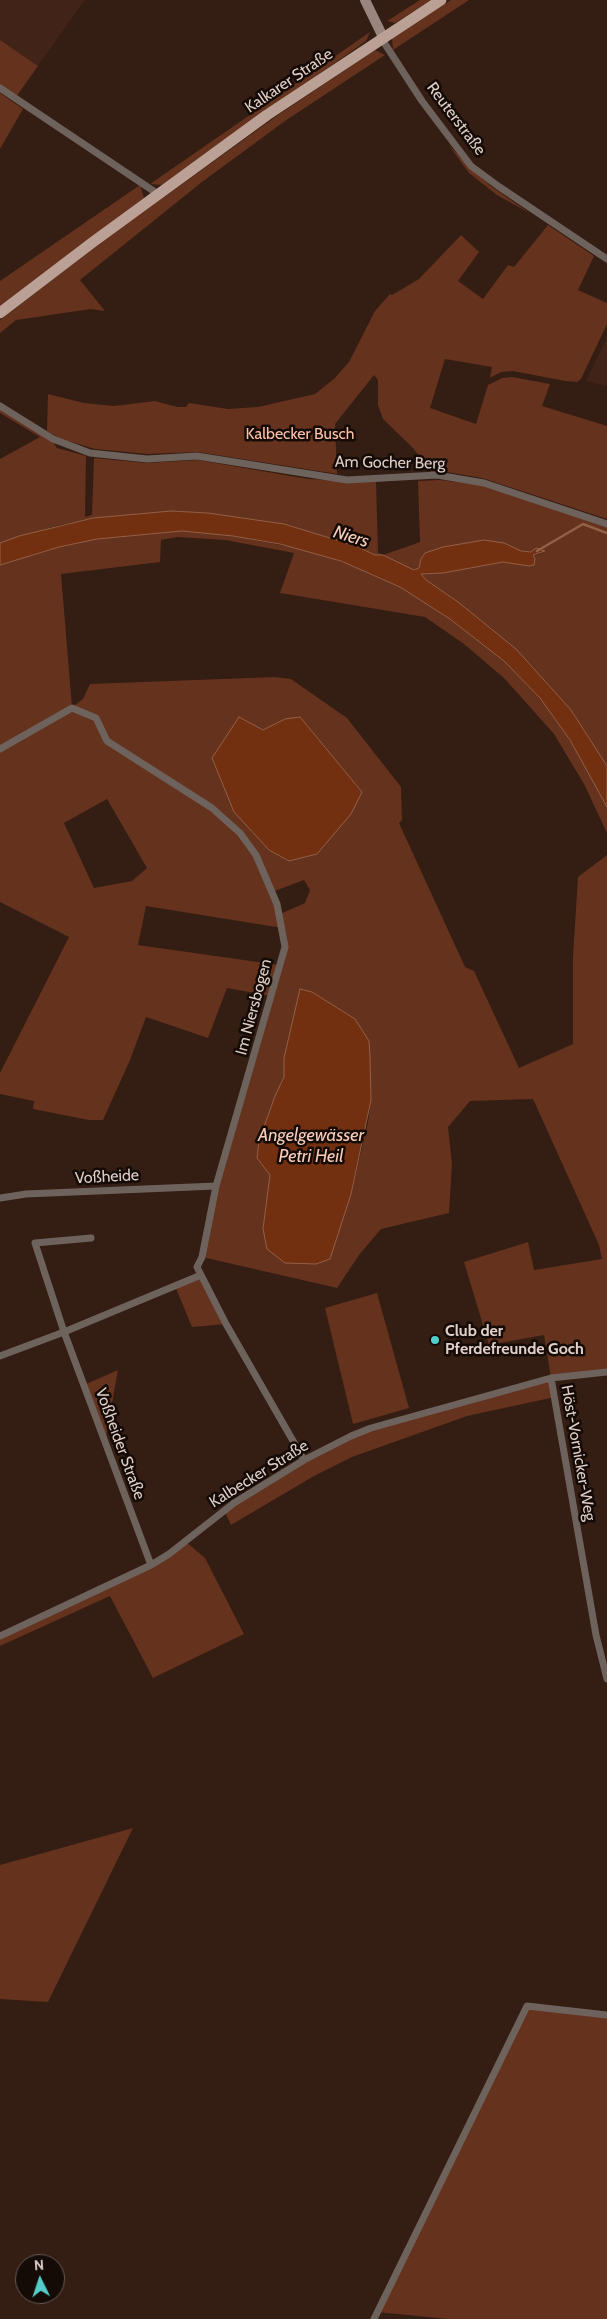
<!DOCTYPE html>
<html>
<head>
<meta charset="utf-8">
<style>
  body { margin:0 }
  #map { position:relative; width:607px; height:2319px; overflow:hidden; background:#341d13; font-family:Cabin,sans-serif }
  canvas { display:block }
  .north { position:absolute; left:15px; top:2254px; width:50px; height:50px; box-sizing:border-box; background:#140a06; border:1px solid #655954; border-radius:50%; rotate:356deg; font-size:14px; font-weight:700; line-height:20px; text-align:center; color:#dfcfc8 }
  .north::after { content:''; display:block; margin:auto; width:18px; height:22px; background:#53cdca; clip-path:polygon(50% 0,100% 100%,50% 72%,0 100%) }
</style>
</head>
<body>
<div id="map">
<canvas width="607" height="2319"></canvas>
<div class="north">N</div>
</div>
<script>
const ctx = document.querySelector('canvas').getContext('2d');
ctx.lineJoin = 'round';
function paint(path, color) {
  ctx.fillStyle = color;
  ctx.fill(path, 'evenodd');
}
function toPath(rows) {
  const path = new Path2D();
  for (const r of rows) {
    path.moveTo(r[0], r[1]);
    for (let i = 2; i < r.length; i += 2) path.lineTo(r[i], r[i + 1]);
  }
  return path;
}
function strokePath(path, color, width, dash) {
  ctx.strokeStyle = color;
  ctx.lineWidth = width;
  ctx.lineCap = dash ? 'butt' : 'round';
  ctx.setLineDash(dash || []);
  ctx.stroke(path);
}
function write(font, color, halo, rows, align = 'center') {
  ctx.font = font + ' Cabin,sans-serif';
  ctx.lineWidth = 5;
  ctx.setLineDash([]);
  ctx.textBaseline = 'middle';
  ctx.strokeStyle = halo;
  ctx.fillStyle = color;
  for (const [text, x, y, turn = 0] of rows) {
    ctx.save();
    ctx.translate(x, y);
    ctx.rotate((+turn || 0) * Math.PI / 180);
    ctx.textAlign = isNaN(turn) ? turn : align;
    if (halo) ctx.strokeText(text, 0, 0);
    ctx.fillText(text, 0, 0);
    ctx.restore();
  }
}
const built = toPath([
  [0,0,85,0,38,66,0,40],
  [607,337,607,386,586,381]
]);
const green = toPath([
  [420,0,431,0,395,23,387,21],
  [451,0,469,0,393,50,392,37],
  [370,32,366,41,162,185,150,184],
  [0,40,38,66,16,97,0,87],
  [375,50,385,55,285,121,202,182,80,280,105,311,91,309,16,320,0,333,0,320,103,241,278,115],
  [0,93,23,109,0,149],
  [448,144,470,168,492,187,531,214,497,195,469,173],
  [140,185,144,198,0,307,0,281],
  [548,225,594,256,578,290,607,303,607,324,581,379,577,382,565,381,513,371,501,372,490,378,492,367,445,359,430,408,476,424,488,385,502,378,512,377,550,384,542,406,607,426,607,519,482,478,441,471,431,472,413,448,383,419,378,405,378,380,374,375,335,424,337,474,198,452,148,454,95,449,61,439,47,431,48,394,84,403,114,406,155,401,177,407,186,407,189,403,228,409,258,407,315,394,335,378,349,362,375,311,390,294,392,295,419,279,461,235,479,252,458,281,483,299,508,265,514,267],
  [0,408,52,441,57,448,86,456,85,517,92,515,94,458,146,463,198,460,308,479,376,482,378,553,383,555,420,542,418,481,440,480,487,486,607,527,607,766,571,710,516,649,458,602,426,580,421,574,443,573,503,562,529,566,534,565,533,556,544,552,521,551,504,543,443,547,426,553,421,559,419,568,414,570,383,555,375,555,356,546,284,524,208,513,171,511,93,518,56,526,0,543,0,459,40,437,0,413],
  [182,531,233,536,307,550,341,561,400,587,450,619,504,661,540,698,570,740,607,807,607,833,584,784,554,734,504,678,464,644,425,617,280,593,294,553,225,540,177,537,161,540,160,562,61,574,72,707,83,699,90,684,275,677,291,679,347,718,401,787,402,820,399,823,465,967,474,971,519,1068,573,1044,573,957,578,877,607,855,607,1372,551,1378,555,1397,467,1416,352,1457,314,1476,231,1525,224,1510,351,1436,551,1378,544,1335,489,1345,464,1262,528,1242,534,1270,602,1259,599,1245,533,1099,470,1101,448,1127,452,1164,449,1213,381,1229,359,1255,337,1288,202,1257,216,1186,271,996,227,988,208,1038,146,1017,130,1060,103,1120,89,1120,33,1109,34,1101,0,1094,0,1073,69,937,0,902,0,565,59,547,97,539],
  [239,717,263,730,300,717,362,792,317,854,289,861,269,850],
  [107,799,147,868,132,881,94,888,64,823],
  [304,880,310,890,305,903,280,914,272,892],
  [146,906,282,928,285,947,279,965,138,945],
  [300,990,312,992,345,1013,370,1057,371,1099,368,1122,351,1194,330,1259,263,1229,270,1175,257,1158,259,1141,275,1096,284,1077,284,1058],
  [201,1275,226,1324,192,1327,175,1286],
  [377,1293,409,1408,353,1424,325,1308],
  [118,1370,105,1442,84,1385],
  [185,1541,205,1558,244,1634,153,1678,110,1596,0,1646,0,1636,116,1583],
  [133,1828,48,2002,0,1999,0,1865],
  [527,2006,607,2015,607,2319,448,2319,377,2312]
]);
const water = toPath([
  [171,511,208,513,284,524,356,546,375,555,383,555,414,570,419,568,421,559,425,553,443,547,484,540,504,543,521,551,531,552,536,548,545,551,533,555,535,559,534,565,529,566,503,562,443,573,421,574,426,580,458,602,516,649,571,710,607,766,607,807,570,740,540,698,504,661,450,619,400,587,341,561,280,544,233,536,182,531,97,539,59,547,0,565,0,543,19,536,93,518,171,511],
  [239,717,263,730,285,719,300,717,362,792,351,814,317,854,289,861,269,850,234,812,212,758,239,717],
  [300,989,312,992,355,1019,369,1041,370,1056,371,1100,351,1194,330,1259,316,1264,285,1263,267,1249,263,1229,270,1175,257,1158,259,1141,275,1096,284,1077,284,1058,300,989]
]);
const stream = toPath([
  [537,551,583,524,607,533]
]);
const street = toPath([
  [383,37,385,44,422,101,471,166,498,186,607,259],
  [0,88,158,194],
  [0,406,53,439,90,453,147,459,197,456,347,480,437,475,484,483,607,524],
  [0,749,72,708,96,718,107,741,212,808,240,833,256,855,277,904,285,947,216,1186,202,1257,197,1267,226,1324,304,1460],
  [0,1198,26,1194,216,1186],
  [91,1238,35,1243,64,1332,151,1565],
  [0,1356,64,1332,201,1275],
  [551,1378,596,1635,607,1679],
  [0,1636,151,1565,169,1554,234,1503,304,1460,351,1436,371,1428,551,1378,607,1372],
  [374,2319,527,2006,607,2015]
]);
const secondary = toPath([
  [365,0,383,37]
]);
const primary = toPath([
  [0,313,93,242,267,115,441,0]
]);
const markers = [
  [435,1340,5,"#53cdca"]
];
const streetNames = [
  ["Kalkarer Straße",289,81,-34],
  ["Reuterstraße",456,119,53],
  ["Am Gocher Berg",390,463,1],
  ["Im Niersbogen",254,1007,-75],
  ["Voßheide",107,1177,-3],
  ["Voßheider Straße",120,1444,70],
  ["Höst-Vornicker-Weg",578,1453,80],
  ["Kalbecker Straße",259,1474,-32]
];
const parkNames = [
  ["Kalbecker Busch",300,434]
];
const poiNames = [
  ["Club der",445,1331],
  ["Pferdefreunde Goch",445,1349]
];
const waterNames = [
  ["Niers",351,537,17],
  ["Angelgewässer",311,1136],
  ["Petri Heil",311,1157]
];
paint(built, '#412417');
paint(green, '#64321d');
paint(water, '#733010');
strokePath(water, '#936047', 1);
strokePath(stream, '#936047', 2.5);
strokePath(street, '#6e625d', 7);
strokePath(secondary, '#99857d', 10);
strokePath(primary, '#baa095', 11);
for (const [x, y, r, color] of markers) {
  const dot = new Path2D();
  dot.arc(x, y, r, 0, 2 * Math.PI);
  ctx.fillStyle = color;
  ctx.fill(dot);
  strokePath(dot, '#140a06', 2);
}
write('16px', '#dfcfc8', '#140a06', streetNames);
write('16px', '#ffc0a7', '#140a06', parkNames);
write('bold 16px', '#dfcfc8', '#140a06', poiNames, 'left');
write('italic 18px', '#f7ccbb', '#140a06', waterNames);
</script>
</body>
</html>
